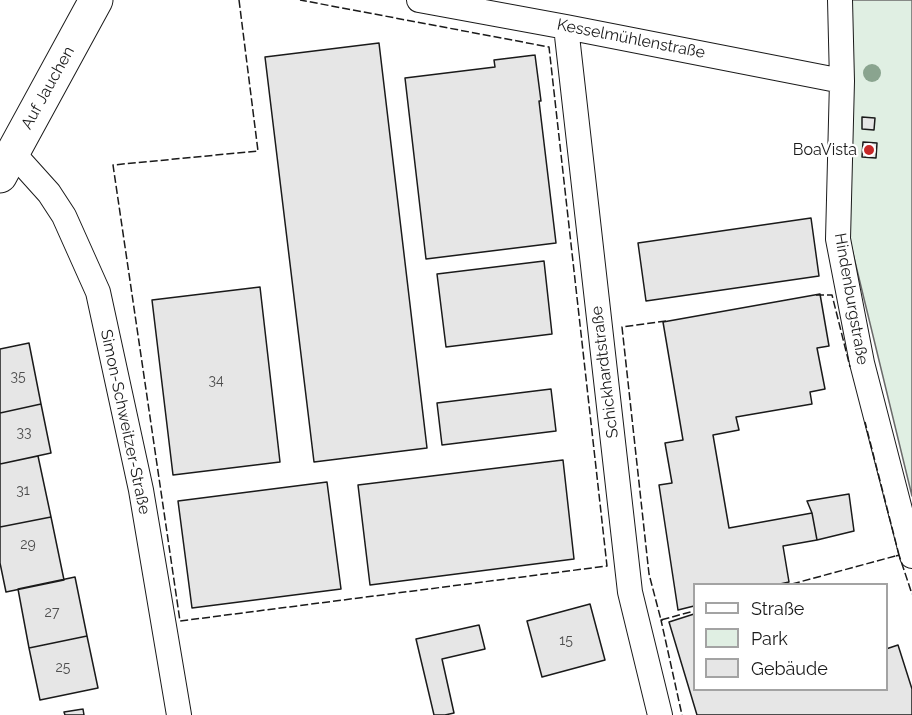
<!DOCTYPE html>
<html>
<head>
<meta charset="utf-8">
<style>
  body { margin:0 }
  #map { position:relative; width:912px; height:715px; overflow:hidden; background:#fff; font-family:Raleway,sans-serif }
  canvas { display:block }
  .legend { position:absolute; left:693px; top:583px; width:195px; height:108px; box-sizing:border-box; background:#fff; border:2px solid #a3a3a3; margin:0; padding:8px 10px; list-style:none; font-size:18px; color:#1a1a1a }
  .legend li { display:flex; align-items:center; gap:12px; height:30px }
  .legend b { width:30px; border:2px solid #a3a3a3 }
</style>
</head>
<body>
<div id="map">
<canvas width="912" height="715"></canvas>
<ul class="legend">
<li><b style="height:8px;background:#fff"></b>Straße</li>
<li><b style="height:16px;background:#e0efe3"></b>Park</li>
<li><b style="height:16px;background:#e6e6e6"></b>Gebäude</li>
</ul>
</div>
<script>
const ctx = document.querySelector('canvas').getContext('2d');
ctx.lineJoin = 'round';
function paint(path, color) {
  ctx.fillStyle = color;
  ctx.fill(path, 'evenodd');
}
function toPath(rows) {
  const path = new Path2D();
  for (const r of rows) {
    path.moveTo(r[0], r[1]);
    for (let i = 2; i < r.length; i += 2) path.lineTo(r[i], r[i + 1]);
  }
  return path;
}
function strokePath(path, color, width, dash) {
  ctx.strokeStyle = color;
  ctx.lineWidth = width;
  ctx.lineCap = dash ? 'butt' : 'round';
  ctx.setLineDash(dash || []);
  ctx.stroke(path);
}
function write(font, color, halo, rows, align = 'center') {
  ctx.font = font + ' Raleway,sans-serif';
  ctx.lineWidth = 4.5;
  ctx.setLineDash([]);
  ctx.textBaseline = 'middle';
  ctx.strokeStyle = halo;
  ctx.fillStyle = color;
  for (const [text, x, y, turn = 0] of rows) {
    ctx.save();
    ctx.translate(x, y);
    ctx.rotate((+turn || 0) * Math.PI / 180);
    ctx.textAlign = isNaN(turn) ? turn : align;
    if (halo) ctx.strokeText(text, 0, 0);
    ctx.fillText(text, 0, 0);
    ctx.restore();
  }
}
const green = toPath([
  [849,0,912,0,912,496,849,237,849,0]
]);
const building = toPath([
  [379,43,427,448,314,462,265,57,379,43],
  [535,55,541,101,539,101,556,243,426,259,405,78,495,67,494,60,535,55],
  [862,117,875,118,874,130,862,129,862,117],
  [863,142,877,143,876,158,862,157,863,142],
  [811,218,819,276,646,301,638,243,811,218],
  [544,261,552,334,446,347,437,274,544,261],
  [260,287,280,462,173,475,152,300,260,287],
  [820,294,829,346,817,348,825,389,810,392,812,404,736,417,739,430,713,435,729,528,812,513,817,540,783,546,789,582,780,584,694,584,694,606,678,610,659,485,672,483,665,443,683,440,663,322,820,294],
  [29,343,41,404,0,413,0,349,29,343],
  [551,389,556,431,442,445,437,403,551,389],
  [41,404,51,453,0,464,0,413,41,404],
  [38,456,51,517,0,527,0,464,38,456],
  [563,460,574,559,370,585,358,485,563,460],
  [327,482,341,589,192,608,178,501,327,482],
  [849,494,854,531,817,540,812,513,807,501,849,494],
  [51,517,64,580,6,592,0,563,0,527,51,517],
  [75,577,87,636,29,648,18,589,75,577],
  [590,604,605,660,542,677,527,621,590,604],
  [694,614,694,690,886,690,886,649,898,645,912,689,912,715,697,715,669,622,694,614],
  [479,625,485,649,442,659,454,713,445,715,434,715,416,639,479,625],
  [87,636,98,688,40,700,29,648,87,636],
  [83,709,84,715,65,715,64,712,83,709]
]);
const minor = toPath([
  [419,0,566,27,842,81],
  [840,0,842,81,838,239,862,363,912,556],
  [566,27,630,592,660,715],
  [13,153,49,193,64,216,98,292,141,490,179,715]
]);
const secondary = toPath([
  [0,176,96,0]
]);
const fence = toPath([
  [239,0,258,151,113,165,180,621,607,566,549,47,300,0],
  [816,295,832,295,850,367],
  [666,321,622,327,649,574,661,620,694,611],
  [896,556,899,555,912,594],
  [792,584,899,555,865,422],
  [663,620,661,620,682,715]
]);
const trees = [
  [872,73]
];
const markers = [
  [869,150,6,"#c62828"]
];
const numberNames = [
  ["35",18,377],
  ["34",216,381],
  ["33",24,433],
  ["31",23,491],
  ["29",28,545],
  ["27",52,613],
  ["15",566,641],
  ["25",63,668]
];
const streetNames = [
  ["Kesselmühlenstraße",631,39,11],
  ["Auf Jauchen",48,88,-61],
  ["Hindenburgstraße",851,299,80],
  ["Schickhardtstraße",605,372,-97],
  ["Simon-Schweitzer-Straße",125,422,78]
];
const poiNames = [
  ["BoaVista",857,150]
];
paint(green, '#e0efe3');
strokePath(green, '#6a6a6a', 1.5);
paint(building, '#e6e6e6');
strokePath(building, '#1a1a1a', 1.5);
strokePath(minor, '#1a1a1a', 26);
strokePath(secondary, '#1a1a1a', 35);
strokePath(minor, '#fff', 24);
strokePath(secondary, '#fff', 33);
strokePath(fence, '#1a1a1a', 1.5, [8, 3]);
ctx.fillStyle = '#8aa48f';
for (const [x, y] of trees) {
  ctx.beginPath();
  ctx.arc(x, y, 9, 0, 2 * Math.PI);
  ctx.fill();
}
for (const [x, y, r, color] of markers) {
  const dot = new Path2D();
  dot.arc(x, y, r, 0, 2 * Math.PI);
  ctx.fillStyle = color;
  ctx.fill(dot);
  strokePath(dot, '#fff', 2);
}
write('14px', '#4d4d4d', null, numberNames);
write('16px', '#1a1a1a', '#fff', streetNames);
write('16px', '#1a1a1a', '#fff', poiNames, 'right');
</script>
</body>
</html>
